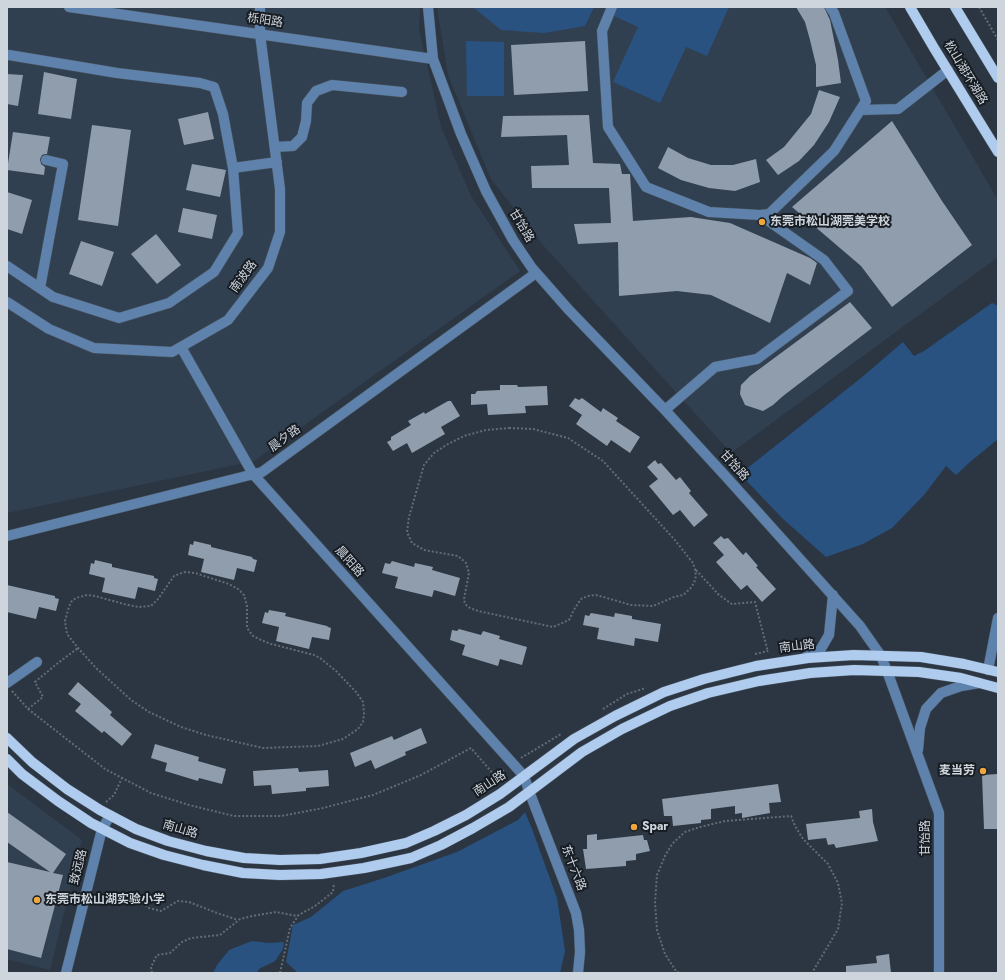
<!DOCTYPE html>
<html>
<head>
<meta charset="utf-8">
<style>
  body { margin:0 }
  #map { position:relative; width:1005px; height:980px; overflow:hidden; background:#2b3642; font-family:Jost,sans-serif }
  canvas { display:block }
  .frame { position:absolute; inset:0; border:8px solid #ced5dd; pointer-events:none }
</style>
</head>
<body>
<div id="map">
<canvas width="1005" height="980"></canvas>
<div class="frame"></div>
</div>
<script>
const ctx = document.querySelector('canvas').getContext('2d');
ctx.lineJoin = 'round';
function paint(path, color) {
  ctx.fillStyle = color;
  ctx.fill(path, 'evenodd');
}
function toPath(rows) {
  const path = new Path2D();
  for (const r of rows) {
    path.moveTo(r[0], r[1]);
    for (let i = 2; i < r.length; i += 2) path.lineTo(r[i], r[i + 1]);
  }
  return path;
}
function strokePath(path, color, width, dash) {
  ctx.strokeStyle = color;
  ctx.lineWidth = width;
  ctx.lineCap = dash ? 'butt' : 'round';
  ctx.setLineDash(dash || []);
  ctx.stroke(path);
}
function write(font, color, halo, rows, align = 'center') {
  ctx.font = font + ' Jost,"Noto Sans SC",sans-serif';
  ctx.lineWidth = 4;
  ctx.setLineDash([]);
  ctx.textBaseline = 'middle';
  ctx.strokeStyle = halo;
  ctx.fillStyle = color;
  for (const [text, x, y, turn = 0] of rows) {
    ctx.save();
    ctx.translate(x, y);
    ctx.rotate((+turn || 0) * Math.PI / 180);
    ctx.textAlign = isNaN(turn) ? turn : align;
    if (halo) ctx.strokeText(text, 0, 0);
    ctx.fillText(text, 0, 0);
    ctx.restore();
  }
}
const built = toPath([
  [7,7,420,7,419,29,441,127,471,196,520,271,254,461,7,513],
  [437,7,885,7,998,200,998,257,731,453,543,245,491,179,448,75],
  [7,784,82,840,50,970,7,959]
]);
const green = toPath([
  [473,7,594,7,585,26,544,33,501,30],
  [616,7,729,7,707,56,686,47,660,103,613,82,638,27,612,15],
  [466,41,504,42,504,96,467,96],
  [992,303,998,306,998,439,970,462,956,475,946,466,924,495,892,528,863,544,826,557,783,519,740,474,861,378,903,342,914,356,924,351],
  [525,812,532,829,557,898,565,951,560,973,298,973,286,962,293,925,311,917,343,891,384,878,457,852,518,820],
  [252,941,268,943,284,942,283,949,275,961,259,969,257,973,213,973,217,965,229,950]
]);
const building = toPath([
  [796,7,824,7,830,20,838,60,841,83,816,87,816,65,810,40,805,22],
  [585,41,588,91,514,95,511,45],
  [44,72,77,79,71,119,38,114],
  [7,74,23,75,18,106,7,104],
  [819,90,840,97,829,122,814,145,799,161,778,175,766,160,784,147,811,114],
  [208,112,214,139,184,145,178,119],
  [589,115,593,163,620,164,622,174,630,174,633,221,691,217,730,223,810,258,817,263,810,285,787,273,770,323,711,295,677,291,619,296,618,242,578,244,574,224,611,223,609,188,532,188,531,166,569,165,567,135,501,137,503,116],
  [892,121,942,201,972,245,892,307,861,266,792,207],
  [92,125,131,130,118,226,78,220],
  [13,132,50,137,47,154,45,154,42,155,40,159,41,164,45,167,44,175,7,170],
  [668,147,688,158,711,165,733,165,756,159,760,182,735,191,709,188,681,180,658,168],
  [192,164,226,170,220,197,186,190],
  [7,192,32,200,22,234,7,229],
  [183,208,217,215,212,239,178,232],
  [156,234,181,265,157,284,131,254],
  [81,241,114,252,102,286,69,274],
  [850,302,872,328,783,396,773,405,763,411,745,405,740,394,741,385,750,376],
  [500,385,517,385,518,387,547,386,548,405,525,406,526,413,488,415,487,404,471,405,471,394,475,394,477,391,500,390],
  [575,398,579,400,582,398,601,412,603,408,618,418,616,421,640,437,630,453,611,440,607,446,576,424,582,415,569,406],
  [448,401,451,401,460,416,441,427,445,434,412,453,407,443,393,451,387,442,391,440,391,437,411,425,408,421,424,412,425,414],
  [655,460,658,464,661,463,676,480,680,477,691,491,689,493,708,515,694,527,680,510,673,515,649,486,658,479,647,467],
  [721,536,724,539,728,538,743,555,746,552,758,566,756,567,776,589,762,602,747,585,741,590,716,562,724,555,713,543],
  [194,541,211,545,211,547,252,557,253,559,257,560,254,572,237,568,234,580,201,572,204,559,188,555,190,544,193,545],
  [95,560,112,564,112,567,154,576,154,578,158,579,155,591,138,587,135,599,102,592,105,578,89,574,91,563,94,564],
  [392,561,414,567,415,563,433,567,432,570,460,578,455,596,434,590,432,597,395,588,398,577,382,573,385,563,390,564],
  [7,585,55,596,55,598,59,599,56,611,39,607,36,619,7,612],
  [269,610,286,613,285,616,327,626,328,627,331,628,329,640,312,637,309,649,276,641,279,627,262,623,265,612,268,613],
  [591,613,614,617,615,613,632,616,632,619,661,624,658,642,635,638,634,646,597,639,599,628,583,625,585,615,589,616],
  [459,629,481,635,483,631,500,636,499,639,527,647,522,665,500,659,498,666,462,655,465,645,450,640,452,630,457,631],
  [78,682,112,712,110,715,132,734,122,746,104,731,102,733,75,711,81,704,68,694],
  [421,728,427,743,405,752,406,755,375,769,371,760,355,767,350,753,392,736,394,740],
  [155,744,199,757,198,761,226,769,222,784,199,778,198,781,165,771,167,763,151,758],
  [298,768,299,772,328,770,329,786,306,788,306,791,272,794,271,785,254,786,253,771],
  [998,774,998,829,984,829,982,775],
  [778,784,781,802,769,803,770,813,742,818,742,813,735,814,735,806,711,809,711,819,701,820,701,823,673,826,672,816,664,816,662,799],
  [872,809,873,822,878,841,836,848,834,844,828,845,826,838,808,840,806,824,860,818,859,811],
  [7,812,66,854,53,873,63,875,41,958,7,949,7,862,50,872,7,842],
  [597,834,597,840,643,835,644,840,647,840,650,851,636,854,636,860,626,861,626,866,586,869,583,849,587,849,587,835],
  [889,954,891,973,846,973,846,966,877,963,876,956]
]);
const path = toPath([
  [979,7,998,40],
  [509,428,533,429,568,438,603,461,674,539,693,563,695,569,696,576,694,583,690,589,683,595,674,597,653,606,631,605,614,600,596,595,588,596,581,599,575,608,569,620,553,627,478,611,470,608,465,604,464,599,469,573,466,563,458,556,424,550,412,543,407,532,409,517,424,465,434,453,448,444,464,436,486,430,509,428],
  [696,570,719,595,732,604,755,602,768,652],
  [184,572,195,573,229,584,238,589,244,595,247,606,247,628,253,636,261,640,271,644,314,655,320,658,336,671,356,692,363,702,364,713,363,722,358,729,343,739,318,746,263,748,206,735,181,727,149,712,131,700,96,668,78,648,67,634,65,621,68,610,71,602,76,598,87,595,95,596,124,604,138,607,151,606,158,599,174,576,184,572],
  [755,654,768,651],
  [12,691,28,709,105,769,151,793,189,805,234,816,281,816,323,808,373,795,421,775,471,748,495,776],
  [28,709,43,697,35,682,58,663,78,648],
  [603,709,627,694,646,688],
  [521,758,561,734],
  [490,780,504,770],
  [106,802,114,795,122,778],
  [147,895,143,903,149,908,161,911,178,901,189,902,217,913,238,920],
  [152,973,151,967,157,955,170,953,182,942,191,938,220,935,240,919,252,916,276,912,297,916,315,906,333,892,334,883],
  [280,973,290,928,298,916],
  [679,973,676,971,665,954,657,930,655,903,657,875,665,856,672,844,685,832,700,827,725,821,791,816,795,826,803,839,828,864,838,883,842,903,838,929,812,973]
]);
const minor = toPath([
  [69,7,433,59],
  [428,7,433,59,461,134,486,191,513,240,532,268,568,309,665,410,729,480,860,626,881,656,887,671,939,813,939,973],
  [612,7,602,31,608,127,646,187,709,212,760,215,769,214,834,151,866,101,834,13,830,7],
  [9,55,117,73,200,83,214,87,223,114,233,168],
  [860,110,898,109,948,70],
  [275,147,293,146,302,137,306,121,307,103,316,91,332,85,402,92],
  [7,266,53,297,119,318,169,303,214,272,238,233,233,168,277,162],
  [40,288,63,164,46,160],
  [7,302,49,329,94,348,172,352,228,320,268,268,280,232,280,189,260,34,260,7],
  [181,347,253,474,524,776,529,791,576,913,579,930,580,952,578,973],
  [665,410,715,367,757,359,848,291,824,260,760,215],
  [7,536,262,472,536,273],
  [806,657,819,652,829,635,833,595],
  [988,670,998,618],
  [7,683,37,662],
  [918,750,920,728,926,709,941,693,961,686,979,683],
  [66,973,102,829,110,816]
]);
const major = toPath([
  [910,7,934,48,998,152],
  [955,7,998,78],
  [7,738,32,762,67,789,100,810,136,829,168,841,206,851,244,858,280,860,320,859,361,853,406,843,434,831,466,815,500,794,574,739,615,716,664,692,704,679,756,666,808,658,854,655,921,657,964,664,998,672],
  [7,759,22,774,58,801,91,823,130,843,164,855,203,865,243,873,280,875,321,874,364,868,411,858,441,845,473,828,509,807,582,752,622,729,670,706,708,693,759,681,810,673,854,670,919,672,961,678,998,688]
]);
const markers = [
  [762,222,4,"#efa73d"],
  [983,771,4,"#efa73d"],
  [634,827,4,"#efa73d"],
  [37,900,4,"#efa73d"]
];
const streetNames = [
  ["栎阳路",265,21,8],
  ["松山湖环湖路",965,73,59],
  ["甘饴路",521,226,59],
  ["南波路",244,277,-54],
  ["晨夕路",285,439,-36],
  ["甘饴路",734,466,48],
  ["晨阳路",349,562,48],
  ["南山路",797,647,-7],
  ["南山路",490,784,-33],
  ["南山路",180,830,16],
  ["甘饴路",926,838,-90],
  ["致远路",79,867,-76],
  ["东十六路",573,868,69]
];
const poiNames = [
  ["东莞市松山湖莞美学校",770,222],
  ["麦当劳",975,771,"right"],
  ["Spar",642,827],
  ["东莞市松山湖实验小学",45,900]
];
paint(built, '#314051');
paint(green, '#295281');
paint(building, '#909dac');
strokePath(minor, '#48535e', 11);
strokePath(major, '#48535e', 11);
strokePath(path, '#626c76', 2, [2, 2]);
strokePath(minor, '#5e82ab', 10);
strokePath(major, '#afcbed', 10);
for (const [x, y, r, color] of markers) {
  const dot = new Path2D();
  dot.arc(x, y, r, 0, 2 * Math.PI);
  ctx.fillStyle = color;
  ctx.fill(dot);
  strokePath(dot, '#181d23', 1.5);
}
write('12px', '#ced5dd', '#181d23', streetNames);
write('bold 12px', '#ced5dd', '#181d23', poiNames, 'left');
</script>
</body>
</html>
